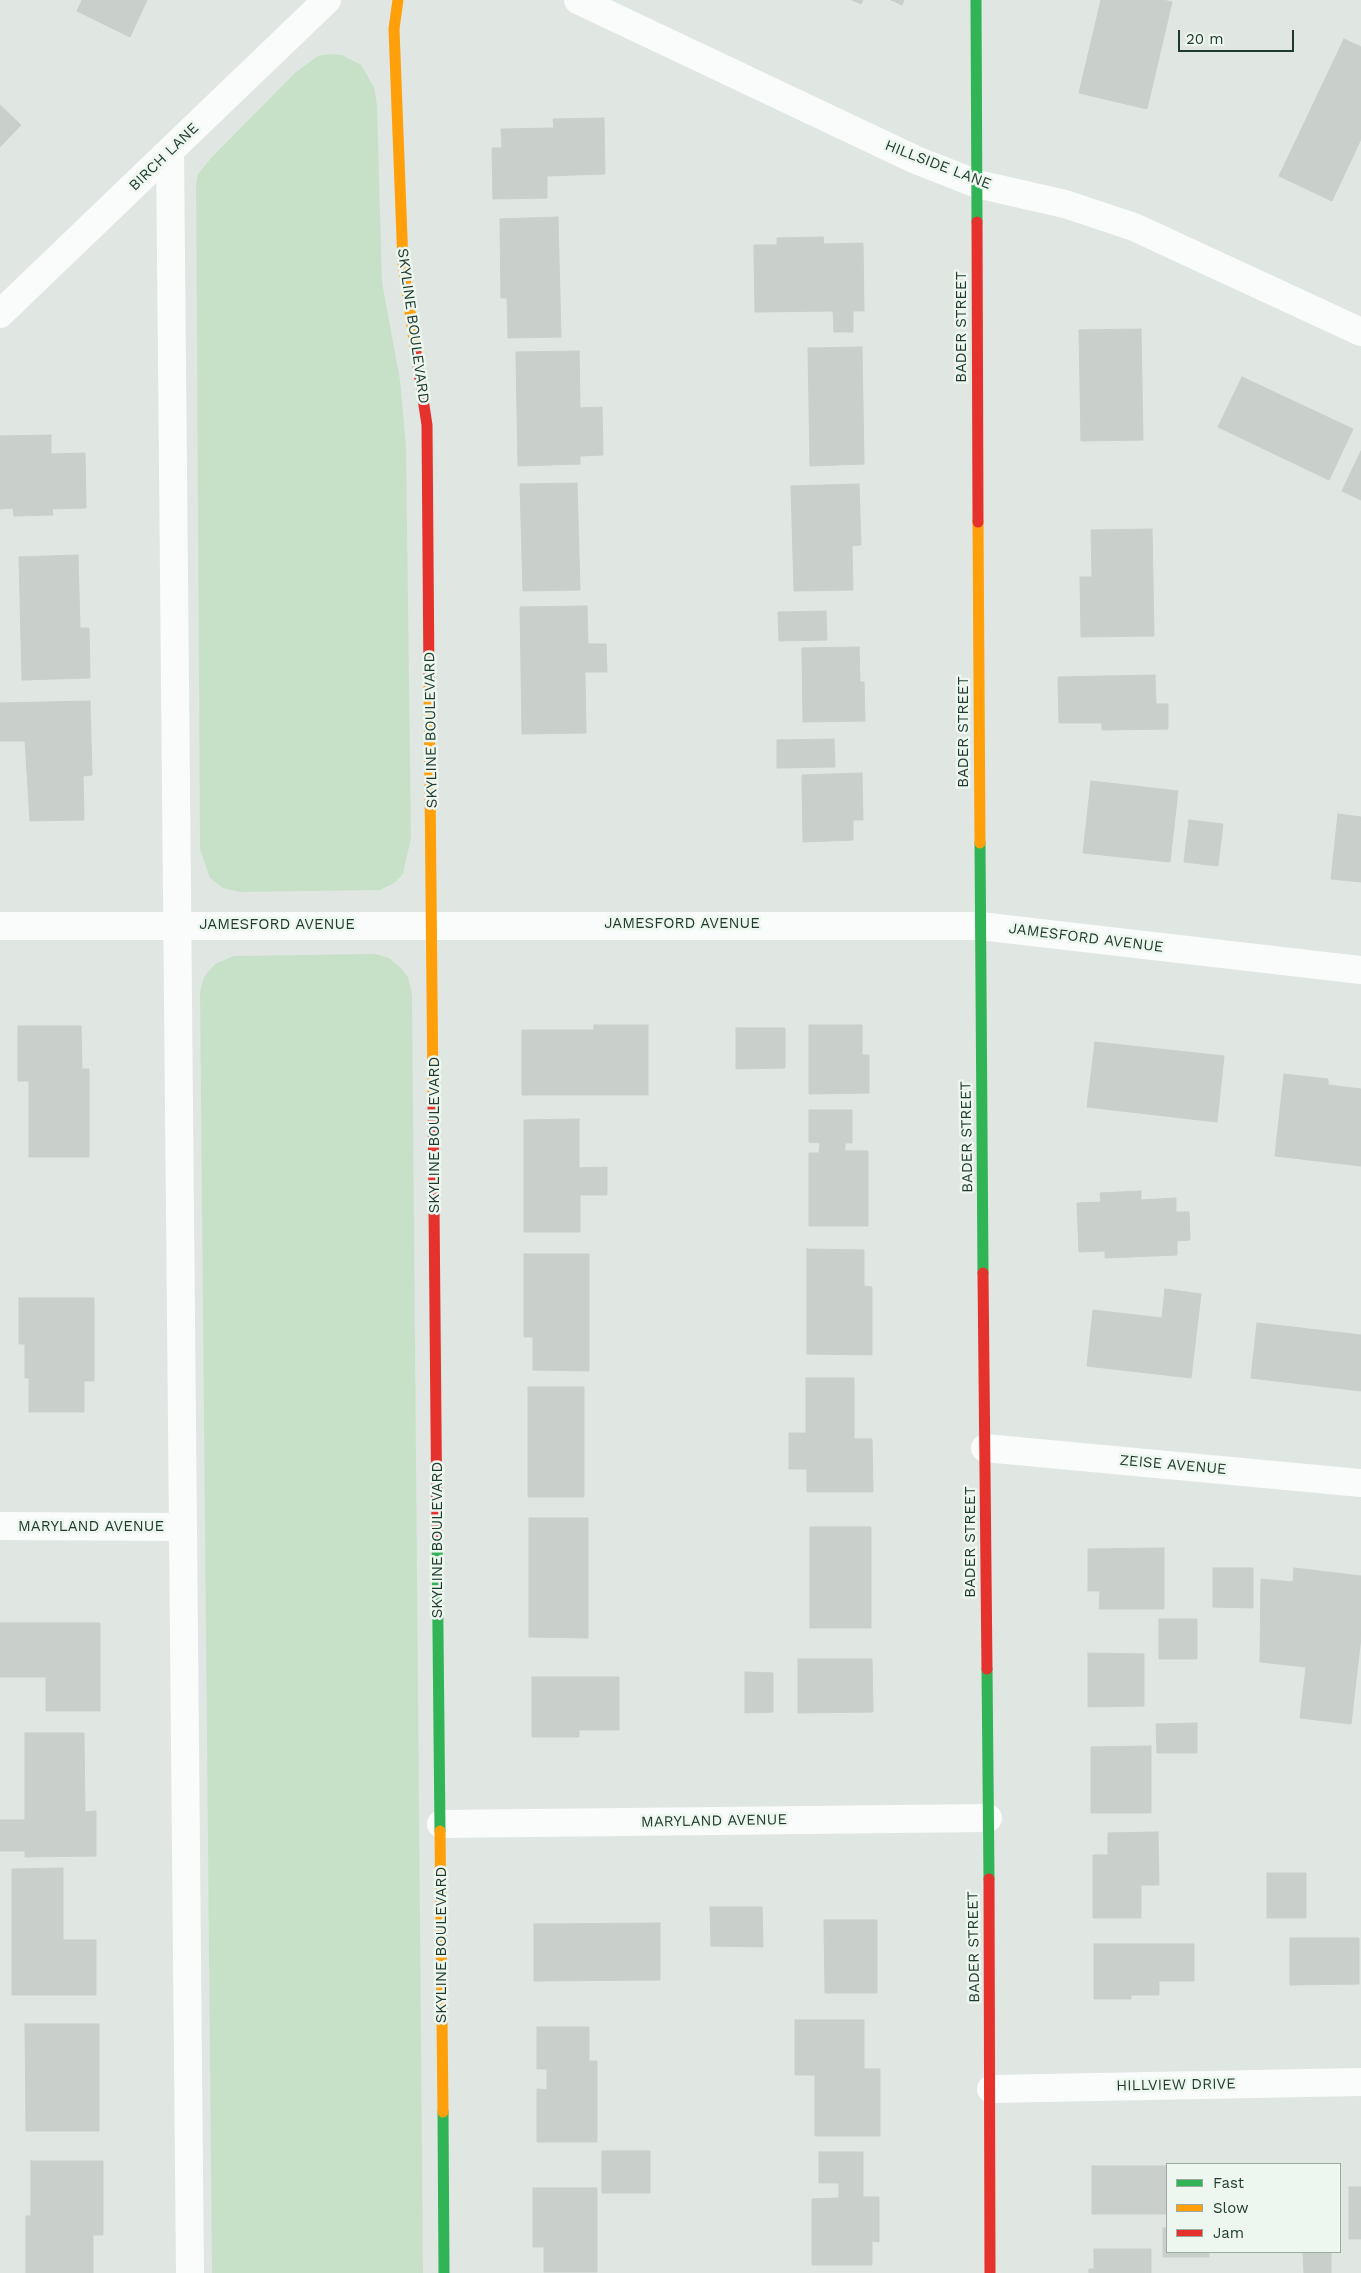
<!DOCTYPE html>
<html>
<head>
<meta charset="utf-8">
<style>
  body { margin:0 }
  #map { position:relative; width:1361px; height:2273px; overflow:hidden; background:#e0e6e2; font-family:"Work Sans",sans-serif }
  canvas { display:block }
  .legend { position:absolute; left:1166px; top:2163px; width:175px; height:90px; box-sizing:border-box; background:#edf6ef; border:1px solid #9aaba1; margin:0; padding:6px 9px; list-style:none; font-size:15px; color:#1e3a2c }
  .legend li { display:flex; align-items:center; gap:10px; height:25px }
  .legend b { width:25px; border:1px solid #9aaba1 }
  .scale { position:absolute; left:1178px; top:30px; width:116px; height:22px; box-sizing:border-box; border:2px solid #1e3a2c; border-top:0; padding-left:6px; font-size:15px; line-height:18px; white-space:nowrap; color:#1e3a2c; -webkit-text-stroke:4px #edf6ef; paint-order:stroke }
</style>
</head>
<body>
<div id="map">
<canvas width="1361" height="2273"></canvas>
<ul class="legend">
<li><b style="height:6px;background:#30b455"></b>Fast</li>
<li><b style="height:6px;background:#ff9f0a"></b>Slow</li>
<li><b style="height:6px;background:#e5322d"></b>Jam</li>
</ul>
<div class="scale">20 m</div>
</div>
<script>
const ctx = document.querySelector('canvas').getContext('2d');
ctx.lineJoin = 'round';
function paint(path, color) {
  ctx.fillStyle = color;
  ctx.fill(path, 'evenodd');
}
function toPath(rows) {
  const path = new Path2D();
  for (const r of rows) {
    path.moveTo(r[0], r[1]);
    for (let i = 2; i < r.length; i += 2) path.lineTo(r[i], r[i + 1]);
  }
  return path;
}
function strokePath(path, color, width, dash) {
  ctx.strokeStyle = color;
  ctx.lineWidth = width;
  ctx.lineCap = dash ? 'butt' : 'round';
  ctx.setLineDash(dash || []);
  ctx.stroke(path);
}
function write(font, color, halo, rows, align = 'center') {
  ctx.font = font + ' "Work Sans",sans-serif';
  ctx.lineWidth = 5;
  ctx.setLineDash([]);
  ctx.textBaseline = 'middle';
  ctx.strokeStyle = halo;
  ctx.fillStyle = color;
  for (const [text, x, y, turn = 0] of rows) {
    ctx.save();
    ctx.translate(x, y);
    ctx.rotate((+turn || 0) * Math.PI / 180);
    ctx.textAlign = isNaN(turn) ? turn : align;
    if (halo) ctx.strokeText(text, 0, 0);
    ctx.fillText(text, 0, 0);
    ctx.restore();
  }
}
const green = toPath([
  [331,54,342,55,361,65,374,87,377,105,382,282,400,380,406,446,411,838,403,874,394,883,380,890,240,892,223,888,210,878,200,849,196,184,198,174,212,157,296,72,318,56],
  [375,954,389,958,401,968,408,977,412,995,423,2273,212,2273,200,992,204,977,215,964,234,956]
]);
const building = toPath([
  [82,0,147,0,130,37,77,11,82,0],
  [852,0,863,0,861,4,852,0],
  [891,0,904,0,902,5,891,0],
  [1101,0,1163,0,1172,2,1147,109,1079,93,1101,0],
  [1344,39,1361,47,1361,139,1332,201,1279,176,1344,39],
  [0,105,21,125,0,147,0,105],
  [604,118,605,174,547,176,547,198,493,199,492,148,502,148,501,129,554,128,553,119,604,118],
  [558,217,561,337,508,338,507,298,501,298,500,219,558,217],
  [823,237,824,244,863,243,864,311,853,311,853,332,834,332,833,311,755,312,754,245,777,245,777,238,823,237],
  [1141,329,1143,440,1081,441,1079,330,1141,329],
  [862,347,864,464,810,466,808,348,862,347],
  [579,351,580,408,602,407,603,455,580,456,580,464,518,466,516,352,579,351],
  [1242,377,1353,429,1329,480,1218,427,1242,377],
  [51,435,51,454,85,453,86,508,52,509,53,515,14,516,13,508,0,509,0,436,51,435],
  [1361,451,1361,500,1342,491,1361,451],
  [577,483,580,590,523,591,520,484,577,483],
  [859,484,861,545,852,546,853,590,794,591,791,486,859,484],
  [1152,529,1154,636,1081,637,1080,577,1092,577,1091,530,1152,529],
  [78,555,80,628,89,628,90,678,22,680,19,557,78,555],
  [587,606,588,644,606,644,607,672,585,672,586,733,522,734,520,607,587,606],
  [826,611,827,640,779,641,778,612,826,611],
  [859,647,860,682,864,682,865,721,803,722,802,648,859,647],
  [1155,675,1156,704,1168,704,1168,729,1102,730,1102,723,1059,723,1058,677,1155,675],
  [90,701,92,775,83,776,84,820,30,821,25,741,0,741,0,703,90,701],
  [834,739,835,767,777,768,777,740,834,739],
  [862,773,863,820,853,820,853,840,803,842,802,775,862,773],
  [1091,781,1178,791,1170,862,1083,853,1091,781],
  [1338,814,1361,817,1361,882,1331,879,1338,814],
  [1189,820,1223,824,1218,866,1184,862,1189,820],
  [594,1025,648,1025,648,1095,522,1095,522,1030,594,1030,594,1025],
  [809,1025,862,1025,862,1055,869,1055,869,1093,809,1094,809,1025],
  [18,1026,81,1026,82,1069,89,1069,89,1157,29,1157,29,1081,18,1081,18,1026],
  [736,1028,785,1028,785,1068,736,1069,736,1028],
  [1095,1042,1224,1056,1217,1122,1087,1107,1095,1042],
  [1284,1074,1328,1079,1328,1085,1361,1089,1361,1166,1275,1156,1284,1074],
  [809,1110,852,1110,852,1143,845,1143,845,1151,868,1151,868,1226,809,1226,809,1153,819,1153,820,1143,809,1142,809,1110],
  [579,1119,579,1168,607,1167,607,1195,580,1195,580,1232,524,1232,524,1120,579,1119],
  [1141,1191,1141,1200,1176,1198,1176,1212,1189,1212,1190,1240,1177,1241,1177,1255,1105,1258,1105,1251,1079,1252,1077,1203,1101,1202,1100,1193,1141,1191],
  [807,1249,864,1250,864,1286,872,1287,872,1355,807,1354,807,1249],
  [524,1254,589,1254,589,1371,533,1370,533,1337,524,1337,524,1254],
  [1165,1289,1201,1294,1191,1378,1087,1366,1093,1310,1162,1318,1165,1289],
  [19,1298,94,1298,94,1381,84,1381,84,1412,29,1412,29,1378,25,1378,25,1344,19,1344,19,1298],
  [1257,1323,1361,1335,1361,1391,1251,1378,1257,1323],
  [806,1378,854,1378,854,1439,872,1439,873,1492,807,1492,807,1469,789,1469,789,1433,806,1433,806,1378],
  [528,1387,584,1387,584,1497,528,1497,528,1387],
  [529,1518,588,1518,588,1638,529,1637,529,1518],
  [810,1527,871,1527,871,1628,810,1628,810,1527],
  [1164,1548,1164,1609,1099,1609,1100,1591,1088,1591,1088,1549,1164,1548],
  [1213,1568,1253,1568,1253,1608,1213,1607,1213,1568],
  [1294,1568,1361,1576,1361,1637,1351,1724,1300,1718,1306,1667,1260,1662,1261,1579,1293,1582,1294,1568],
  [1159,1619,1197,1619,1197,1659,1159,1659,1159,1619],
  [0,1623,100,1623,100,1711,46,1711,46,1677,0,1677,0,1623],
  [1088,1653,1144,1654,1144,1706,1088,1707,1088,1653],
  [798,1659,872,1659,873,1712,798,1713,798,1659],
  [745,1672,773,1673,773,1712,745,1713,745,1672],
  [532,1677,619,1677,619,1730,579,1730,579,1737,532,1737,532,1677],
  [1197,1723,1197,1753,1157,1753,1156,1724,1197,1723],
  [25,1733,84,1733,85,1812,96,1811,96,1856,25,1857,25,1851,0,1851,0,1820,25,1820,25,1733],
  [1151,1746,1151,1813,1091,1813,1091,1747,1151,1746],
  [1158,1832,1159,1885,1141,1885,1141,1918,1093,1918,1093,1855,1108,1855,1108,1833,1158,1832],
  [63,1868,63,1940,96,1940,96,1995,12,1995,12,1869,63,1868],
  [1267,1873,1306,1873,1306,1918,1267,1918,1267,1873],
  [710,1907,762,1907,763,1947,711,1946,710,1907],
  [824,1920,877,1920,877,1993,825,1993,824,1920],
  [660,1923,660,1980,534,1981,534,1924,660,1923],
  [1290,1938,1359,1938,1359,1984,1290,1985,1290,1938],
  [1094,1944,1194,1944,1194,1981,1159,1981,1159,1995,1131,1995,1131,1999,1094,1999,1094,1944],
  [795,2020,864,2020,864,2069,880,2069,880,2136,815,2136,815,2075,795,2075,795,2020],
  [25,2024,99,2024,99,2131,26,2131,25,2024],
  [537,2027,589,2027,589,2061,597,2061,597,2142,537,2142,537,2089,547,2090,547,2069,537,2069,537,2027],
  [602,2151,650,2151,650,2193,602,2193,602,2151],
  [819,2152,863,2152,863,2197,879,2197,879,2242,872,2241,872,2265,812,2265,812,2199,839,2198,839,2183,819,2183,819,2152],
  [31,2161,103,2161,103,2235,93,2235,93,2273,26,2273,26,2216,31,2216,31,2161],
  [1092,2166,1167,2166,1167,2214,1092,2214,1092,2166],
  [1349,2187,1361,2187,1361,2239,1349,2239,1349,2187],
  [533,2188,597,2188,597,2272,544,2272,544,2247,533,2247,533,2188],
  [1163,2228,1167,2228,1167,2252,1209,2252,1209,2257,1163,2257,1163,2228],
  [1094,2249,1151,2249,1151,2273,1089,2273,1089,2269,1094,2269,1094,2249],
  [1303,2252,1331,2252,1331,2273,1304,2273,1303,2252]
]);
const street = toPath([
  [578,0,916,160,977,184,1065,204,1134,227,1361,332],
  [170,151,190,2273],
  [0,314,327,0],
  [0,926,980,926,1361,970],
  [985,1448,1361,1483],
  [0,1526,182,1527],
  [441,1824,988,1818],
  [991,2089,1361,2082]
]);
const fast = toPath([
  [976,0,977,222],
  [980,843,983,1273],
  [437,1533,440,1831],
  [987,1669,989,1879],
  [443,2112,444,2273]
]);
const slow = toPath([
  [398,0,394,29,403,264,416,353],
  [978,522,980,843],
  [429,680,433,1097],
  [440,1831,443,2112]
]);
const jam = toPath([
  [977,222,978,522],
  [416,353,427,425,429,680],
  [433,1097,437,1533],
  [983,1273,987,1669],
  [989,1879,990,2273]
]);
const streetNames = [
  ["BIRCH LANE",164,157,-44],
  ["HILLSIDE LANE",938,165,21],
  ["SKYLINE BOULEVARD",413,326,82],
  ["BADER STREET",962,327,-90],
  ["SKYLINE BOULEVARD",431,730,-91],
  ["BADER STREET",964,732,-90],
  ["JAMESFORD AVENUE",682,924],
  ["JAMESFORD AVENUE",277,925],
  ["JAMESFORD AVENUE",1086,938,7],
  ["SKYLINE BOULEVARD",435,1135,-90],
  ["BADER STREET",967,1137,-91],
  ["ZEISE AVENUE",1173,1465,5],
  ["MARYLAND AVENUE",91,1527],
  ["SKYLINE BOULEVARD",438,1540,-90],
  ["BADER STREET",971,1542,-90],
  ["MARYLAND AVENUE",714,1821,-1],
  ["SKYLINE BOULEVARD",442,1945,-90],
  ["BADER STREET",974,1947,-91],
  ["HILLVIEW DRIVE",1176,2085,-1]
];
paint(green, '#c7e1c9');
paint(building, '#c9cfcb');
strokePath(building, '#c9cfcb', 1);
strokePath(street, '#fafbfb', 28);
strokePath(fast, '#30b455', 11);
strokePath(slow, '#ff9f0a', 11);
strokePath(jam, '#e5322d', 11);
write('15px', '#1e3a2c', '#edf6ef', streetNames);
</script>
</body>
</html>
